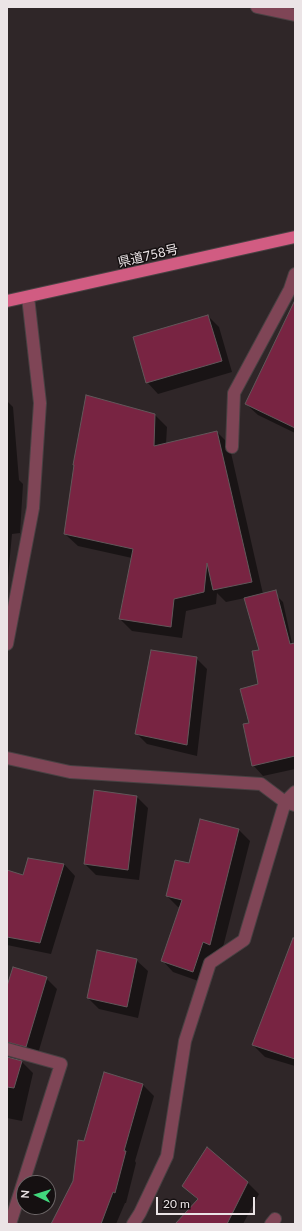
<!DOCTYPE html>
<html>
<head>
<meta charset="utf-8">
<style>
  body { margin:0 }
  #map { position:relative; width:302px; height:1231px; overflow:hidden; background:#2f2628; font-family:Lato,sans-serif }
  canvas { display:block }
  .frame { position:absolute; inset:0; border:8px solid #ebe4e6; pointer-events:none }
  .north { position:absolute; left:16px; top:1175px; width:40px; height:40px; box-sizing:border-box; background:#151011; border:1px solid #6b6566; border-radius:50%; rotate:274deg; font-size:11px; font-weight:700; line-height:16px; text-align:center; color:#ebe4e6 }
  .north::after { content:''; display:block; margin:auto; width:14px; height:18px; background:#41d77c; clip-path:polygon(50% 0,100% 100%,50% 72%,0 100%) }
  .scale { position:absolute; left:156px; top:1197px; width:99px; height:18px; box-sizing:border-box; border:2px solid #ebe4e6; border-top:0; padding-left:5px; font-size:12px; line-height:14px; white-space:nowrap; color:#ebe4e6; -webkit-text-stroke:3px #151011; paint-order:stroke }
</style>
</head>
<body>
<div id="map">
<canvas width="302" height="1231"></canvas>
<div class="frame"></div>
<div class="north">N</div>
<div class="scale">20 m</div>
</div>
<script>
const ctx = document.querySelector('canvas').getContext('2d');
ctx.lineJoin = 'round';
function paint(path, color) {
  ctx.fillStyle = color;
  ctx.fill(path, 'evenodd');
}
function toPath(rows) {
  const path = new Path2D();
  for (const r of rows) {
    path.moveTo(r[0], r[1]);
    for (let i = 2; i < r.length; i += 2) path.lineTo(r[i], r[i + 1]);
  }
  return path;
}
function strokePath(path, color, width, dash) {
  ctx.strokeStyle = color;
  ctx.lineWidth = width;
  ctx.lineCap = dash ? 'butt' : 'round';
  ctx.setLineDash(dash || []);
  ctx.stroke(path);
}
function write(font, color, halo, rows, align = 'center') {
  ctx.font = font + ' Lato,"Noto Sans JP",sans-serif';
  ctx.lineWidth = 3;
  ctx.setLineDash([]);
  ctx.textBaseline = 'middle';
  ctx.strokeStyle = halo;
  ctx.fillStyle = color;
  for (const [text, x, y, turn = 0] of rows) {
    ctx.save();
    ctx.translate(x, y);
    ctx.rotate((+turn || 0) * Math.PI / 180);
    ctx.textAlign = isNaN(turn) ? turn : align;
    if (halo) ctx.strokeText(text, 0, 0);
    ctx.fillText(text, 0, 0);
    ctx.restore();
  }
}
const shadow = toPath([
  [208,316,219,327,232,372,158,394,147,382],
  [295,320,295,433,258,415,246,404],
  [7,401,13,407,19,480,23,484,20,533,12,534,7,588],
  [155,415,167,427,166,444,217,432,229,444,263,594,272,591,283,602,295,657,295,769,263,776,253,765,250,723,259,685,260,650,245,598,226,602,217,593,216,604,186,611,182,638,132,631,120,619,132,558,78,546,65,534],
  [196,658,207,669,197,756,147,744,136,733],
  [137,797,148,808,139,880,96,875,85,864],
  [239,830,250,841,221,955,214,952,204,983,173,972,162,960,180,907,178,907,167,896],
  [64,864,75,876,51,954,7,945,7,871,24,876],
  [136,960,148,971,138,1018,99,1009,88,998],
  [46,978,57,989,37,1057,13,1054,10,1058,22,1062,33,1073,22,1121,7,1118,7,990],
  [295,983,295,1066,265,1057,253,1045],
  [143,1085,154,1096,135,1161,136,1163,126,1203,125,1203,116,1224,52,1224,74,1181,85,1142],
  [248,1183,259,1194,243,1224,176,1224,198,1200,183,1185]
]);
const building = toPath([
  [295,300,295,428,245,404,295,300],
  [208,315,222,361,146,383,133,337,208,315],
  [86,395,155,414,154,446,217,431,252,582,213,590,207,563,204,592,174,599,171,627,119,619,133,549,64,534,74,465,73,465,86,395],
  [276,590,290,644,295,643,295,756,252,766,243,724,249,723,240,689,258,684,252,651,259,650,244,598,276,590],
  [151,650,197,657,187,745,135,734,151,650],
  [94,790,137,796,128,870,84,864,94,790],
  [200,819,239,829,210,945,203,942,193,972,161,961,182,900,166,896,175,860,189,863,200,819],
  [28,858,64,864,40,943,7,937,7,870,23,875,28,858],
  [293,938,295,938,295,1059,252,1045,293,938],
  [97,950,137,959,127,1007,87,998,97,950],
  [13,967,47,977,26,1047,7,1042,7,986,13,967],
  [7,1057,22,1061,14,1088,7,1087,7,1057],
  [104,1072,143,1084,124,1151,126,1151,115,1193,113,1192,101,1224,51,1224,73,1181,78,1140,84,1141,104,1072],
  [207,1147,248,1182,227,1224,175,1224,198,1199,182,1186,207,1147]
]);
const minor = toPath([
  [257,7,295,15],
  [232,447,234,393,290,289,295,274],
  [7,644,33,508,40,403,28,297],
  [7,758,70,772,261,784,285,802,295,792],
  [7,1049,61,1064,10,1224],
  [133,1224,140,1213,167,1156,185,1041,210,963,244,940,285,802,295,805],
  [271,1224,275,1219]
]);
const major = toPath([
  [7,301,295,237]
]);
const streetNames = [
  ["県道758号",148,256,-13]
];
paint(shadow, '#0007');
paint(building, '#782442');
strokePath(building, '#62575a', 1);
strokePath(minor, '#494143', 14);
strokePath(major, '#494143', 14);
strokePath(minor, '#7f4556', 12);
strokePath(major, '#d15c82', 12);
write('13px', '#ebe4e6', '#151011', streetNames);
</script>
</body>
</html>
